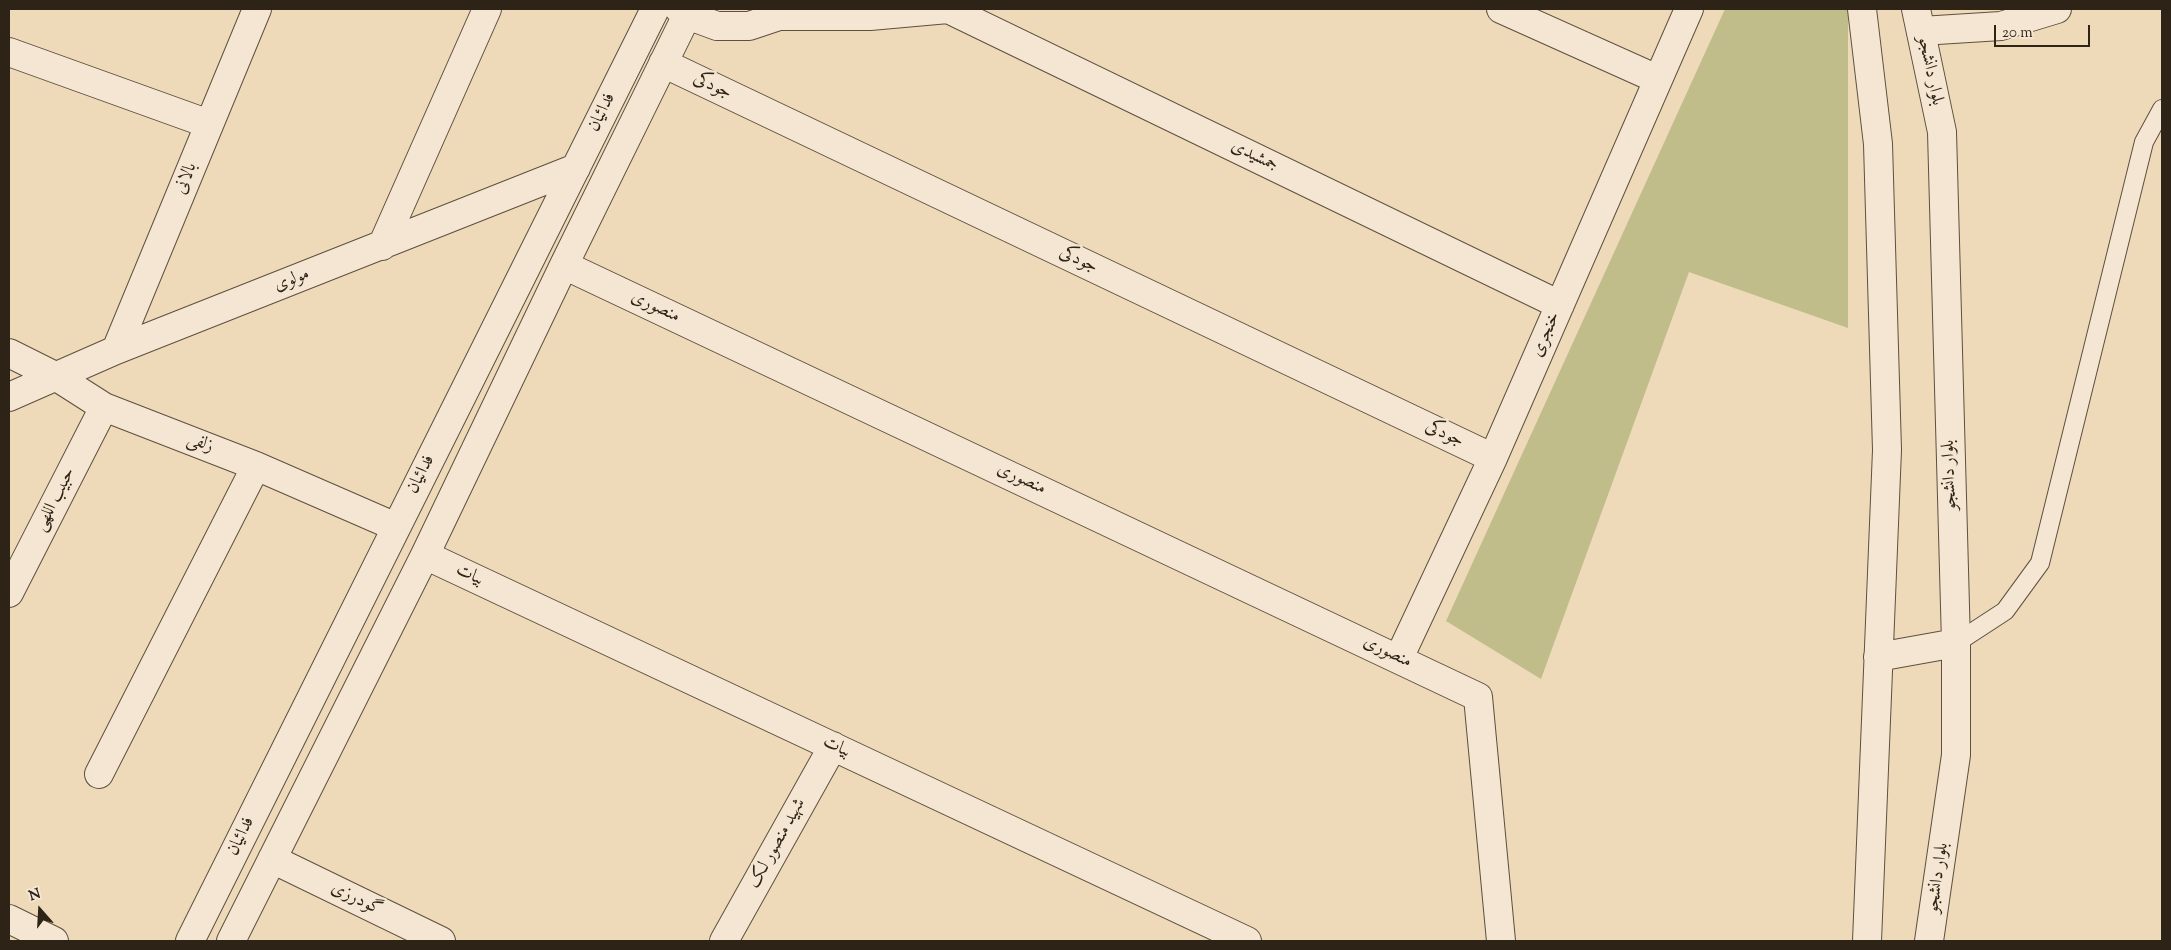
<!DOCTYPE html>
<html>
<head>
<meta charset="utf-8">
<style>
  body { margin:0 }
  #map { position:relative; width:2171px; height:950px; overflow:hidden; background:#eed9b9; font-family:"Sorts Mill Goudy",serif }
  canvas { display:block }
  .frame { position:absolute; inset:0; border:10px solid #2d2316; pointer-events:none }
  .north { position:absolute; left:15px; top:885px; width:50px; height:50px; -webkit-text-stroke:4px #f4e6d2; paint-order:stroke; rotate:341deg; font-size:14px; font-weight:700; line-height:20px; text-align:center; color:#2d2316 }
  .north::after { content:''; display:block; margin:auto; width:18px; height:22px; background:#2d2316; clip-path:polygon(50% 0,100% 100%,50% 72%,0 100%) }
  .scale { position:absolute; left:1994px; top:25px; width:96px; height:22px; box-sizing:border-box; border:2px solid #2d2316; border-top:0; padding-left:6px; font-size:15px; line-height:18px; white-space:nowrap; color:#2d2316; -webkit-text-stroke:4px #f4e6d2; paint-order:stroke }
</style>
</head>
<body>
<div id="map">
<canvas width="2171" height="950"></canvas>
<div class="frame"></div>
<div class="north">N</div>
<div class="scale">20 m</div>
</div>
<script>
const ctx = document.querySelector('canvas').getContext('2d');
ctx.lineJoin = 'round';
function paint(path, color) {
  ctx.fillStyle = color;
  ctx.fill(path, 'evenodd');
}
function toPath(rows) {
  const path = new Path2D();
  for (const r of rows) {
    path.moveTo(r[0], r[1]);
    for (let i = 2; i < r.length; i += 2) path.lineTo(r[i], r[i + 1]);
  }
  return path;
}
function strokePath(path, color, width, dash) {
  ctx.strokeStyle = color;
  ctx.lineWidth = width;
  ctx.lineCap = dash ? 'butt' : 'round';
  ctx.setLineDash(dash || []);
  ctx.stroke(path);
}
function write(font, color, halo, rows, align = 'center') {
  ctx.font = font + ' "Sorts Mill Goudy",Amiri,serif';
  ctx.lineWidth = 4.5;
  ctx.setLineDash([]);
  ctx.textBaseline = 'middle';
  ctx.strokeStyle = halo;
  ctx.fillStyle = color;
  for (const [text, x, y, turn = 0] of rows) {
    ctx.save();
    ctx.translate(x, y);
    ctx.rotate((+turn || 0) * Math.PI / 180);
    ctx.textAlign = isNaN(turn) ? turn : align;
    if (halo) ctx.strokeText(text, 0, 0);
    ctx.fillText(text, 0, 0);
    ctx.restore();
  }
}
const green = toPath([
  [1725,9,1848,9,1848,328,1689,272,1541,679,1446,621]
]);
const service = toPath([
  [1956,643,2005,611,2040,563,2144,142,2162,109]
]);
const minor = toPath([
  [679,9,687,15,717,26,749,26,779,16,789,9],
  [948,9,1560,305],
  [1501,9,1657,79],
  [779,16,870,16,948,9],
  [1921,31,2001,26,2057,9],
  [9,52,209,124],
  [663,63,1493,458],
  [382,246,487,9],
  [564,265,1478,697,1501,941],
  [116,350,257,9],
  [9,353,57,377,104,407,256,466,396,527],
  [9,397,116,350,576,168],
  [425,555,1247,941],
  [9,593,104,407],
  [1399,658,1493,458,1689,9],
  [99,774,256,466],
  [272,859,441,941],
  [9,919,54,941],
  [190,941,655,9],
  [231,941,425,555,564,265,687,15],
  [724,941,833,746]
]);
const tertiary = toPath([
  [1862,9,1878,144,1887,450,1867,941],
  [1916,9,1942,132,1956,643,1956,755,1929,941],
  [1878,657,1956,643]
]);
const streetNames = [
  ["بلوار دانشجو",1929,71,78],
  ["جودکی",712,87,25],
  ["فدائیان",603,113,-64],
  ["جمشیدی",1254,157,26],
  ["بالانی",187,179,-68],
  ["جودکی",1078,261,25],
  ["مولوی",292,281,-21],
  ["منصوری",655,308,25],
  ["خنجری",1547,335,-66],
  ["جودکی",1444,435,25],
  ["زلفی",200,444,21],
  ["فدائیان",422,475,-63],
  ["بلوار دانشجو",1951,475,-92],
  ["منصوری",1021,480,25],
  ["حبیب اللهی",56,500,-63],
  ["بیات",469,576,25],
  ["منصوری",1387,653,26],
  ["بیات",836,748,25],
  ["فدائیان",242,837,-64],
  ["شهید منصور لک",778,844,-61],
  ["بلوار دانشجو",1939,878,-82],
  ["گودرزی",356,900,26]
];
paint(green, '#c0bd8a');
strokePath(service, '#5d503f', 20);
strokePath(minor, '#5d503f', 30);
strokePath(tertiary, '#5d503f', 30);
strokePath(service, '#f4e6d2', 18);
strokePath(minor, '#f4e6d2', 28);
strokePath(tertiary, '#f4e6d2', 28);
write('18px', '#2d2316', '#f4e6d2', streetNames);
</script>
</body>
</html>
